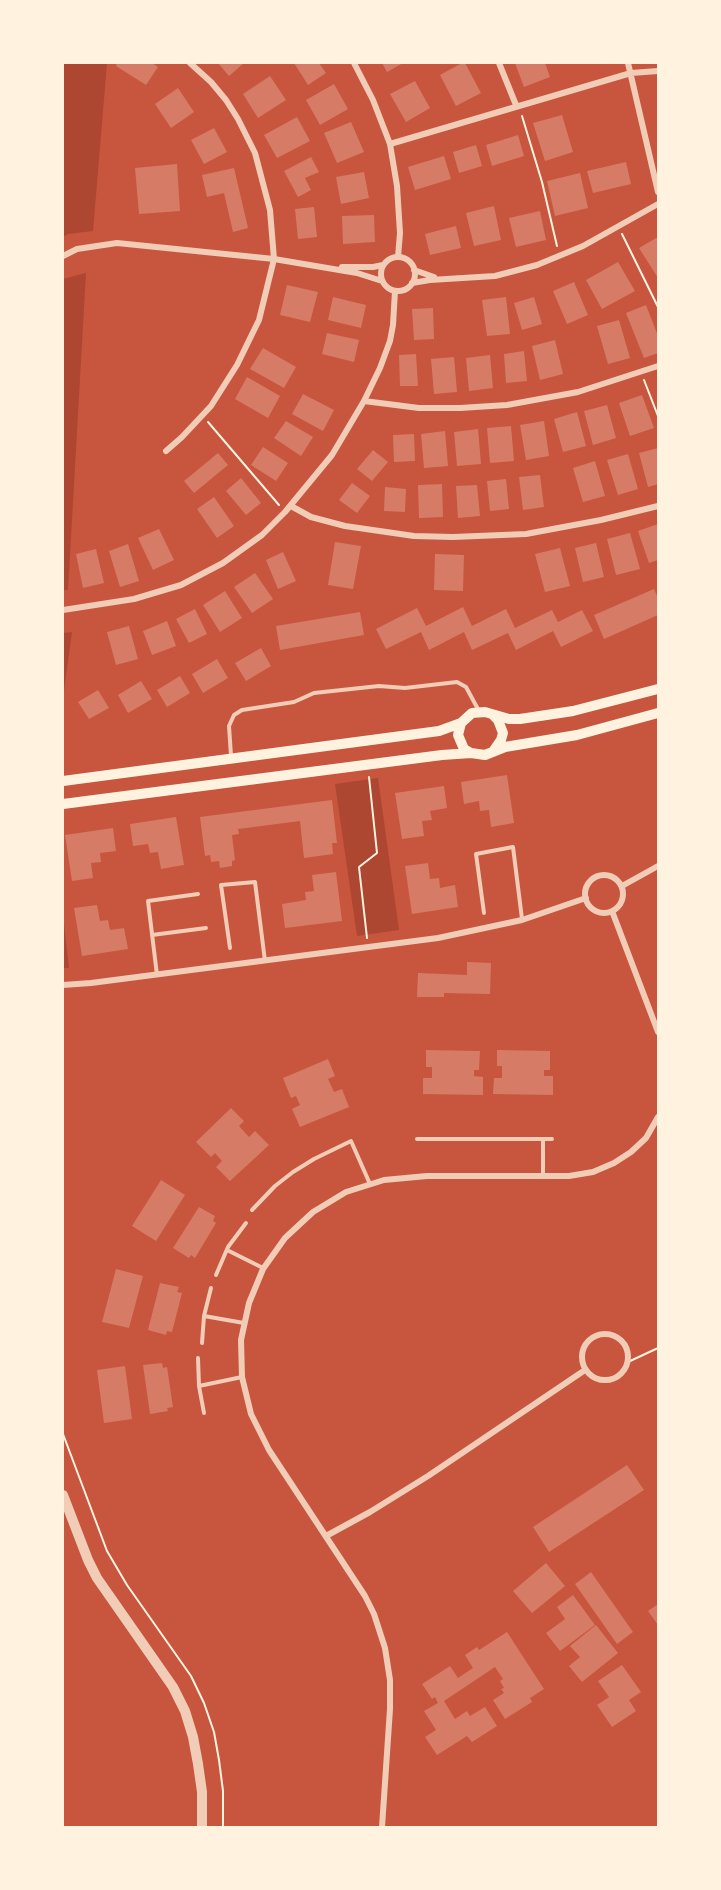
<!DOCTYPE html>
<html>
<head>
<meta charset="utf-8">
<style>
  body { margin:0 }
  #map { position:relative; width:721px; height:1890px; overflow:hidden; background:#c8553d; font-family:"Fira Sans",sans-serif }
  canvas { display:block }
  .frame { position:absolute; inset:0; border:64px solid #fff3e0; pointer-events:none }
</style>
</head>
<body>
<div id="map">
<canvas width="721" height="1890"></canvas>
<div class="frame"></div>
</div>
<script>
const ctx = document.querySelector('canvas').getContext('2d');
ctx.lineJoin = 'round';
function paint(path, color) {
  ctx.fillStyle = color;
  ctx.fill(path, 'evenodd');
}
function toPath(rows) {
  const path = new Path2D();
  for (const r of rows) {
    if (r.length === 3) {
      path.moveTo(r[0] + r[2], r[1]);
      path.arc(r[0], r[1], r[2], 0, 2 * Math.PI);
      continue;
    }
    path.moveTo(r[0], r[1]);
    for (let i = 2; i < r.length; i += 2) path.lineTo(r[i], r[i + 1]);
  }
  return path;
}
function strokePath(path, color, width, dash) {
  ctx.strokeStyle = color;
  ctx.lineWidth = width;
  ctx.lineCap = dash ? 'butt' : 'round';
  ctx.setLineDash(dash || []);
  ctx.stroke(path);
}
const green = toPath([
  [63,63,107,63,93,231,68,234,63,237],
  [86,273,68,590,63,590,63,279],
  [72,632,63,698,63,633],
  [378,778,399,930,357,936,335,784],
  [63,915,69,968,63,968]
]);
const building = toPath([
  [117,63,152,63,158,67,146,85,116,66],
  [218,63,244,63,229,76],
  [294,63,319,63,326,73,308,85],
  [382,63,403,63,387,72],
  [462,63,465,63,481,93,456,106,440,75],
  [515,63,545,63,550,77,524,87],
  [270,76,286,100,258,118,243,94],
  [415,81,430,108,406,122,390,94],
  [334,84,348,109,320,125,306,100],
  [178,88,194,112,171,128,155,104],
  [562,115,573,152,545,161,533,123],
  [297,117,310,141,277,158,264,135],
  [351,122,364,152,337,163,324,133],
  [214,128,227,152,204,164,191,140],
  [518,135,524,156,492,166,486,145],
  [476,145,482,166,459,173,453,152],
  [444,156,451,179,415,190,408,167],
  [311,157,319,172,305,178,311,190,298,197,284,171],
  [626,162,631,184,593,193,587,171],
  [177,164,180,211,139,214,135,168],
  [234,168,248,228,233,232,224,193,207,197,202,175],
  [364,172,369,198,341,204,336,177],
  [580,173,588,208,555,216,547,181],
  [494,206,501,240,474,246,466,213],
  [314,207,317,237,298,239,295,209],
  [540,211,546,240,516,247,509,218],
  [374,215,375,242,343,244,342,216],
  [456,226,461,248,430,255,425,234],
  [658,237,658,278,639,248],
  [618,262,635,291,602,309,586,280],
  [574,282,588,315,567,324,553,291],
  [287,285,318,292,310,322,280,315],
  [333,297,366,305,361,328,328,320],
  [506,297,510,334,487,336,482,300],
  [534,297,542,324,522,330,514,303],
  [646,305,658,336,658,353,644,358,626,313],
  [433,308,434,339,414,340,412,309],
  [619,320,630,358,608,364,597,326],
  [327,333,359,340,354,362,322,354],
  [555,340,563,374,540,380,532,346],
  [263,348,296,367,284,388,250,369],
  [524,351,527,381,506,383,504,354],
  [416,354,418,386,400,386,399,355],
  [490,355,493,388,469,391,466,358],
  [454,357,457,392,434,394,431,359],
  [247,377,280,396,268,418,235,399],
  [303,394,334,410,323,431,292,414],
  [642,395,654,428,630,436,619,403],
  [607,405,616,438,593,445,584,411],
  [577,412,586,446,563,452,554,419],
  [286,421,313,437,301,456,274,438],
  [544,421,549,456,526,460,520,425],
  [511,426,514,461,490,463,487,428],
  [478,429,481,464,457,466,454,432],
  [445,431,448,466,424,468,421,434],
  [414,434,415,461,394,462,393,435],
  [263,447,288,463,276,481,251,465],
  [658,448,658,484,648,487,639,453],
  [373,450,388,462,372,481,357,469],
  [218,453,228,465,194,493,184,481],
  [628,454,638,489,618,495,607,460],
  [595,461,605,496,583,502,573,468],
  [540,475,544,507,523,510,519,477],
  [241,478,261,503,246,515,226,491],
  [506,479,509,509,490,511,487,481],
  [352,483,370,496,357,513,339,500],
  [442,484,443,517,419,518,418,485],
  [477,485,480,516,458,518,456,486],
  [385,487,406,489,405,512,384,511],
  [214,497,234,526,217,538,197,509],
  [658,524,658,560,649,563,638,531],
  [159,529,174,560,153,570,138,538],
  [630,533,640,569,616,575,607,539],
  [335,542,361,546,353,589,328,585],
  [596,543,604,577,583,582,575,548],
  [128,544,139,581,120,587,109,551],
  [560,548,570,586,545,592,535,554],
  [96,549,104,583,83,588,76,554],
  [283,552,296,581,278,589,266,560],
  [435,554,464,555,463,591,434,590],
  [255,573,273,599,252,613,234,587],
  [654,589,658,598,658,615,604,639,594,615],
  [225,591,242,618,220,632,203,605],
  [463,607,472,626,506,609,515,628,552,610,558,622,582,610,593,631,561,647,553,631,516,650,508,633,472,650,464,632,429,650,421,632,386,649,376,629,417,608,426,626],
  [195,609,207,634,189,643,176,619],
  [360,612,364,635,280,650,276,626],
  [167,621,176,646,152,655,143,631],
  [129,626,138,659,116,665,107,632],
  [261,648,271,666,246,681,235,663],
  [217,659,228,678,203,693,192,674],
  [180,676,190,693,167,707,157,690],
  [141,681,152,699,128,713,118,695],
  [98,690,109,708,89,719,78,702],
  [507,775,514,823,491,827,489,810,480,811,479,801,464,804,461,782],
  [444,786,447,808,430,811,432,820,422,821,424,836,402,839,395,793],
  [332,800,337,843,332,843,333,854,304,858,300,821,238,829,239,834,232,835,235,860,232,861,232,866,220,868,219,861,211,862,210,855,205,856,200,817],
  [176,817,184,865,161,869,158,852,150,853,148,844,133,846,130,824],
  [113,828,116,851,100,853,101,862,91,863,93,878,72,881,65,835],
  [428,863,430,879,439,878,440,888,455,885,458,907,412,914,405,866],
  [336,872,342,921,285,928,282,904,306,900,305,892,314,891,312,875],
  [97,905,100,921,108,920,110,930,124,928,128,949,82,956,74,908],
  [467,962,491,963,490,994,444,993,444,997,417,997,418,973,467,975],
  [426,1050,480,1051,479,1070,474,1070,474,1076,483,1077,483,1095,423,1094,423,1078,432,1078,432,1067,426,1067],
  [497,1050,550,1051,550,1070,544,1070,544,1076,553,1076,553,1095,493,1094,494,1078,502,1078,502,1066,497,1066],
  [328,1059,335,1076,328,1079,334,1092,342,1089,349,1107,300,1127,292,1109,300,1105,296,1096,291,1098,283,1078],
  [231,1108,244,1121,239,1126,249,1137,255,1131,269,1145,230,1181,216,1167,222,1161,215,1153,211,1157,196,1142],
  [161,1180,185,1195,156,1241,132,1226],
  [199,1207,215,1216,213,1221,216,1223,195,1258,191,1255,189,1258,173,1248],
  [116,1269,143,1276,129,1328,102,1322],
  [160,1283,179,1287,177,1292,182,1293,172,1332,167,1331,166,1335,148,1330],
  [162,1363,163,1368,167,1367,173,1407,167,1408,168,1411,150,1414,143,1365],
  [125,1366,132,1419,104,1423,97,1370],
  [627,1465,644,1490,549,1552,533,1527],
  [546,1563,565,1586,532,1613,513,1591],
  [591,1572,633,1632,617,1644,575,1584],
  [573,1595,595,1625,560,1651,546,1633,565,1619,557,1607],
  [658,1604,658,1625,648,1611],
  [596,1625,618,1653,582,1682,569,1666,580,1657,570,1646],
  [507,1632,544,1689,530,1698,532,1702,505,1719,493,1700,504,1693,501,1689,504,1688,500,1681,503,1679,495,1667,444,1701,455,1719,467,1711,470,1716,485,1707,497,1726,472,1742,467,1736,437,1755,425,1737,436,1730,424,1711,438,1703,435,1697,432,1699,422,1684,450,1666,458,1678,473,1668,465,1655,477,1647,479,1650],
  [622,1665,641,1692,629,1700,636,1711,612,1727,597,1705,609,1697,598,1681]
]);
const path = toPath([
  [522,116,542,182,557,246],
  [622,234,658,307],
  [644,380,658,416],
  [208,422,279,505],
  [367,938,359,867,377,853,369,777],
  [628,1362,658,1348],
  [63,1434,107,1551,127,1585,191,1676,204,1703,214,1732,219,1760,223,1791,223,1827]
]);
const service = toPath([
  [231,756,229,726,234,715,242,710,294,702,314,693,379,686,405,688,457,682,466,687,479,711],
  [484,913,476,854,513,847,522,919],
  [152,935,206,928],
  [230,948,221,885,255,882,265,961],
  [157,975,148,901,198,894],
  [417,1139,552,1139],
  [543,1176,543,1139],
  [252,1210,275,1186,293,1172,314,1159,351,1141,370,1184],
  [227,1250,263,1268],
  [216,1275,228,1247,246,1223],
  [204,1316,244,1323],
  [202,1343,204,1316,211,1288],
  [198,1358,199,1386,204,1413],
  [199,1386,242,1377]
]);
const minor = toPath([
  [354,63,373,100,390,144,397,186,400,233,398,257],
  [499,63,516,105],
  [628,63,658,192],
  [390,144,631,73,658,71],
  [63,256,77,249,117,243,274,259,357,273,382,281],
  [398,274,17],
  [342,267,373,267,383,265],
  [414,270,434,277],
  [412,283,430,280,495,276,537,265,583,246,658,204],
  [364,401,419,408,460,408,507,405,578,392,658,366],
  [166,451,182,437,211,406,237,365,259,320,274,259,270,210,255,153,238,119,226,100,211,82,190,63],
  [291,506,311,517,345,526,414,536,453,537,526,534,601,520,658,506],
  [63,610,134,599,181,585,223,563,262,535,285,512,332,455,364,401,380,368,390,341,393,325,395,291],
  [604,894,19],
  [622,886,658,866],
  [612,911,658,1032],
  [63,985,91,983,438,938,522,920,586,898],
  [605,1357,23],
  [326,1536,370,1512,428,1476,585,1370],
  [382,1827,390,1709,390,1680,385,1648,374,1614,365,1596,269,1450,251,1414,242,1377,241,1340,249,1303,263,1269,285,1238,313,1212,346,1192,384,1180,427,1176,569,1176,593,1172,614,1163,631,1152,646,1138,658,1117]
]);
const tertiary = toPath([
  [63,1495,88,1560,97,1578,173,1687,185,1711,193,1737,198,1764,202,1792,202,1827]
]);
const secondary = toPath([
  [658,689,573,711,520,719,509,719,485,712,472,713,461,723,458,735,464,749,471,753,485,755,505,747,577,735,658,713],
  [493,715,498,720,503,733,501,740,494,750],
  [63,781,439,731,461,723],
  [63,804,442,755,471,753]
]);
paint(green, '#ae4732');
paint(building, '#d67c66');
strokePath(path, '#fff3e0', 2);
strokePath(service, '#f1ccb7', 4);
strokePath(minor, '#f1ccb7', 6);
strokePath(tertiary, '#f1ccb7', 10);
strokePath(secondary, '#fff3e0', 10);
</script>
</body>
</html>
